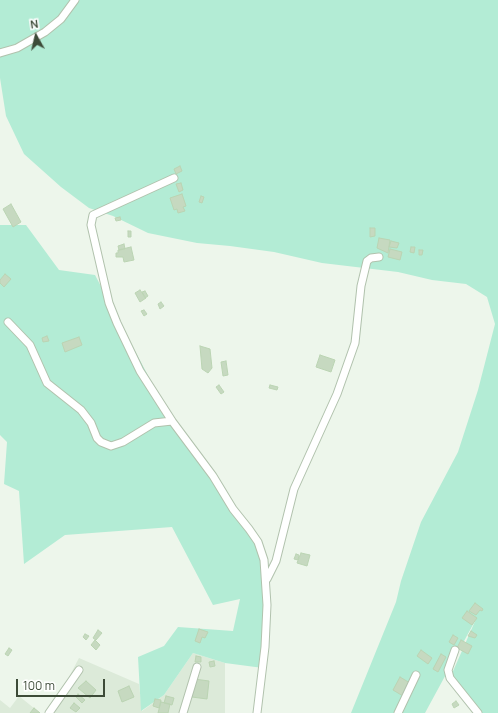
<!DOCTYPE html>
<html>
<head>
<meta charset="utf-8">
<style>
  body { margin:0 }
  #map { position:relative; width:498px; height:713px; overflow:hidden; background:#edf6eb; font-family:Manrope,sans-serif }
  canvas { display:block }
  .north { position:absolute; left:16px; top:16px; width:40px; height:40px; -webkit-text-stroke:3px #fff; paint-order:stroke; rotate:352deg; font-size:11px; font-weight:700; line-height:16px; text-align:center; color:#3d4b38 }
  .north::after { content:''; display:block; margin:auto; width:14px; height:18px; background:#3d4b38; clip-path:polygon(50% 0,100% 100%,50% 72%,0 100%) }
  .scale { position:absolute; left:16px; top:679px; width:89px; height:18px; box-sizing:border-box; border:2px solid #3d4b38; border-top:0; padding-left:5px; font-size:12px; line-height:14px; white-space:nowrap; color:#3d4b38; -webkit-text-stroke:3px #fff; paint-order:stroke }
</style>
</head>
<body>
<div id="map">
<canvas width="498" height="713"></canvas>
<div class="north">N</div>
<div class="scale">100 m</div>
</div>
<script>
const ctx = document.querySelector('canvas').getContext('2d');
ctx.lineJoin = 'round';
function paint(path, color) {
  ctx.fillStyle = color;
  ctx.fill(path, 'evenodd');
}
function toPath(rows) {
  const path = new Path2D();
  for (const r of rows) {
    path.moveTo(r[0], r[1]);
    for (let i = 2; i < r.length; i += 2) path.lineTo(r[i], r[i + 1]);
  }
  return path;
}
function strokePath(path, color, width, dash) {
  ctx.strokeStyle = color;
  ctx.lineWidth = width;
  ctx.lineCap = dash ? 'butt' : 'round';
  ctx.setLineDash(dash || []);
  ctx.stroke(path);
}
const residential = toPath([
  [193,653,225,663,225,713,50,713,79,658,139,684,142,711,164,695],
  [19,696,40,713,0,713,0,700,10,708]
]);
const green = toPath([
  [0,0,498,0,498,713,477,713,450,678,476,619,425,713,351,713,396,602,401,581,421,522,458,452,478,390,495,324,487,297,466,284,432,280,398,272,322,263,274,252,230,246,197,243,148,233,113,216,89,208,61,187,24,154,6,116,0,78],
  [0,225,26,225,59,270,95,275,172,421,249,529,264,560,263,668,225,663,193,653,164,695,141,711,138,657,164,646,178,627,233,631,240,599,213,605,172,527,65,535,24,564,19,491,4,484,7,442,0,435]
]);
const building = toPath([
  [180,166,182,171,176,174,174,169,180,166],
  [181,183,183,190,179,192,176,184,181,183],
  [182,194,186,206,183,207,185,211,178,213,177,209,174,210,170,198,182,194],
  [201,196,204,197,202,203,199,202,201,196],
  [11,204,21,222,13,227,3,209,11,204],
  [120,217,121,220,116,221,115,218,120,217],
  [370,228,375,228,375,236,370,237,370,228],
  [128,231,131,231,131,237,128,237,128,231],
  [379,238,390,240,388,253,377,248,379,238],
  [391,241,399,243,397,248,389,247,391,241],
  [124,244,125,249,119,250,118,246,124,244],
  [131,247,134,260,124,262,123,257,116,257,116,253,118,253,118,250,131,247],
  [411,247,415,247,414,253,410,252,411,247],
  [390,249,402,252,400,260,388,257,390,249],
  [419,250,423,250,422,255,419,255,419,250],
  [5,274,11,279,4,287,0,283,0,280,5,274],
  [140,290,146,298,140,302,135,293,140,290],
  [145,291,148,296,145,298,142,292,145,291],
  [161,302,164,306,160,309,158,304,161,302],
  [144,310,147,314,144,316,141,311,144,310],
  [47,336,49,341,43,342,42,338,47,336],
  [79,337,82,345,65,352,62,343,79,337],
  [200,346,210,349,212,368,208,373,202,369,200,346],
  [320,355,335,360,331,372,316,367,320,355],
  [226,361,228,375,223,376,221,362,226,361],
  [219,385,224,392,221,394,216,387,219,385],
  [270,385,278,387,277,390,269,388,270,385],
  [301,553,310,555,307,566,297,563,301,553],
  [296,554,299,555,298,560,294,559,296,554],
  [475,603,483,609,482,611,480,610,476,615,469,611,475,603],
  [467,611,477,618,472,625,462,618,467,611],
  [199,629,208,632,205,638,202,637,200,643,195,641,199,629],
  [98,630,102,633,96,640,93,638,98,630],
  [471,631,477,635,475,638,468,636,471,631],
  [85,634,89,636,86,640,83,637,85,634],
  [453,635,458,638,454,645,449,642,453,635],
  [95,640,100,645,96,650,91,645,95,640],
  [461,640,472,646,468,654,457,648,461,640],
  [9,648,12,650,8,656,5,654,9,648],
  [421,650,432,658,428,664,417,656,421,650],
  [441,654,446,657,438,672,433,669,441,654],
  [196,656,201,657,201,662,195,662,196,656],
  [214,661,215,666,210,667,209,662,214,661],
  [400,677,410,683,403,696,393,690,400,677],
  [194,679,209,681,207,699,192,697,194,679],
  [86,681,96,690,90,698,78,688,86,681],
  [129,686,134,697,122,702,118,691,129,686],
  [78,694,85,700,82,703,76,697,78,694],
  [166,696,174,698,172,705,164,703,166,696],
  [155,699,161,700,159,708,153,706,155,699],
  [456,701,459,705,454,708,452,704,456,701],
  [161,702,170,704,168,713,158,713,161,702],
  [74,703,80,708,76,712,70,708,74,703],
  [34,708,40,713,30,713,34,708]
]);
const minor = toPath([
  [0,53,17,48,45,32,61,19,75,0],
  [174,178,93,215,91,225,109,303,117,323,140,371,172,421,213,476,233,509,249,529,258,542,264,560,267,605,265,647,257,713],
  [8,322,30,345,47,383,81,410,91,423,97,438,101,442,111,446,123,442,154,423,172,421],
  [267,579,276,561,294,489,337,394,355,343,361,286,367,261,371,258,379,257],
  [455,650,448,670,450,678,478,713],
  [49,713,79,670],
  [183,713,197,667],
  [398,713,416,675]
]);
paint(residential, '#dcead9');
paint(green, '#b3ecd5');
paint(building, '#c6d9c0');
strokePath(building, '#bbd4b3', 1);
strokePath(minor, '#b1c2ad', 9);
strokePath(minor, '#fff', 7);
</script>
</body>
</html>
